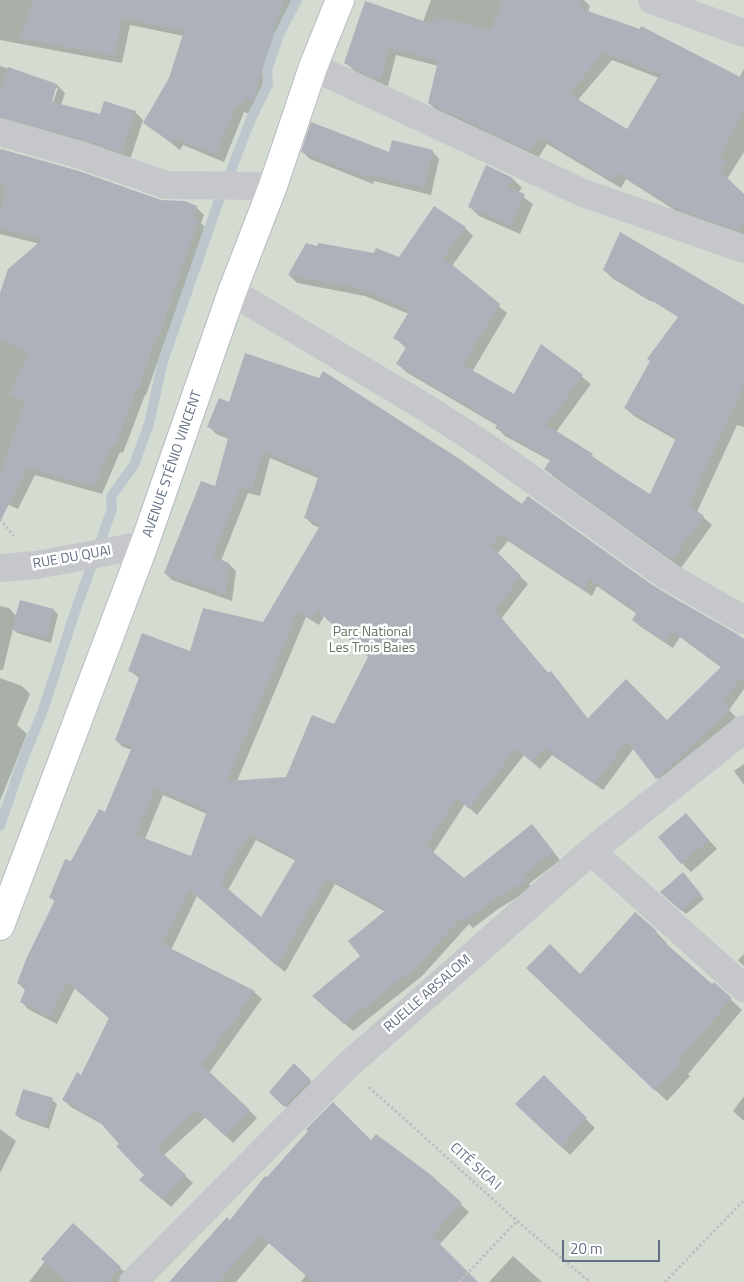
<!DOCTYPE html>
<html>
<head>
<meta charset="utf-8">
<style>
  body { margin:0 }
  #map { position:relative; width:744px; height:1282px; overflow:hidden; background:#f5f5f1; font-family:"Titillium Web",sans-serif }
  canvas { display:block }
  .scale { position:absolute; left:562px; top:1240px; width:98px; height:22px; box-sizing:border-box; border:2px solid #637084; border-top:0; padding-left:6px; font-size:15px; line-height:18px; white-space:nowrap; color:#637084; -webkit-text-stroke:4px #fff; paint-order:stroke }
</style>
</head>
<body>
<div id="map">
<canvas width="744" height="1282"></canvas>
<div class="scale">20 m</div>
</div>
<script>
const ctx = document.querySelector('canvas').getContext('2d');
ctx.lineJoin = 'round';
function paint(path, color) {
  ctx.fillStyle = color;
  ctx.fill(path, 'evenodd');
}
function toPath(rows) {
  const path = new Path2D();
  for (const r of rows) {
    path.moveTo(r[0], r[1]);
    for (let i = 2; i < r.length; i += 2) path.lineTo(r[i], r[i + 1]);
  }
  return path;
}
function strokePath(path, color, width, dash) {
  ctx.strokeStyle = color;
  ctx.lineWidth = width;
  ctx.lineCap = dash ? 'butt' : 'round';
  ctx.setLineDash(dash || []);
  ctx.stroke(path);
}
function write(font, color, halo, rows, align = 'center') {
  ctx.font = font + ' "Titillium Web",sans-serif';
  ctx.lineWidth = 5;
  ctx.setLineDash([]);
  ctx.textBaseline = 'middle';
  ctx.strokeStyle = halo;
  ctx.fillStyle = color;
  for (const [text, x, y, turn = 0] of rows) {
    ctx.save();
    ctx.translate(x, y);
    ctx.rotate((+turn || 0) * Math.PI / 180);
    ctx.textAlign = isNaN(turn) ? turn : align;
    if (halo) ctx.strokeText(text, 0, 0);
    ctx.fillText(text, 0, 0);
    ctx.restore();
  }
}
const green = toPath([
  [0,0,744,0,744,1282,0,1282]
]);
const shadow = toPath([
  [0,0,292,0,260,107,254,105,250,114,244,112,224,162,183,145,180,150,145,123,171,78,184,36,130,25,122,63,0,40],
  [431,0,584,0,590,6,588,12,739,78,744,69,744,152,727,179,744,196,744,237,684,216,626,179,621,188,547,144,538,158,437,111,429,103,438,66,396,55,388,86,379,84,353,70,346,62,423,22],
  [612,60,659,78,628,131,577,101],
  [0,66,57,85,65,93,61,105,101,116,135,112,143,120,130,160,0,127],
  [55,88,58,88,51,108,49,108],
  [0,150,79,172,161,201,196,207,204,215,201,223,206,228,168,342,165,341,146,395,145,395,123,453,120,452,102,494,35,475,18,509,0,501,0,297,40,244,0,234],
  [302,151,389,154,432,151,439,159,431,195,374,181,373,184,310,159],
  [513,179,522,188,518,193,533,204,520,234,479,216,469,206],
  [465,228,473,236,452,266,507,313,472,372,514,396,542,346,591,384,556,432,651,496,676,440,634,416,625,408,744,344,744,427,737,425,697,512,712,525,681,568,554,477,546,469,551,461,505,436,497,428,498,426,406,372,398,364,407,349,395,338,409,314,365,296,297,283,289,275,317,248,399,258],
  [604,270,744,306,744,313,650,301,612,278],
  [209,426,523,506,744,641,744,689,729,710,736,717,664,786,634,748,603,790,552,755,540,769,524,755,477,815,465,804,433,853,464,880,532,826,560,860,529,884,533,888,498,909,473,928,469,924,422,976,353,1031,321,1003,362,957,386,912,335,884,285,972,197,896,171,950,254,992,262,999,209,1073,257,1118,233,1143,206,1117,163,1156,193,1183,171,1207,148,1187,145,1175,105,1126,71,1107,64,1100,82,1076,110,1019,75,988,57,1024,28,1009,21,1001,26,991,18,983,55,902,51,897,106,814,132,750,123,747,116,740,140,679,129,670,191,653,264,623,320,528,313,525,306,518,320,479,270,458,260,496,248,493,221,561,229,564,236,571,232,601,172,580,165,573,216,488,229,439,216,434],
  [508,541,592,596,597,586,637,614,633,620,641,627,673,648,680,637,722,668,667,721,588,719,558,680,549,674,501,619,528,584,497,554],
  [324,616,370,658,335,726,286,778,237,781,306,617,319,625],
  [163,795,207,814,191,857,145,839],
  [256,840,296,861,261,919,228,890],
  [0,606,9,608,16,616,53,610,58,614,51,643,17,633,13,629,3,670,0,670],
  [0,678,22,686,30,694,17,725,27,734,0,801],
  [744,764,744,785,734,771],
  [694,824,717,849,691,872,682,863],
  [687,878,704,899,686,914,666,896],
  [656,932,667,943,665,945,712,986,714,984,742,1010,688,1074,690,1076,667,1101,539,979,580,976],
  [744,954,744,966,738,960],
  [294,1065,315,1085,289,1110,271,1092],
  [544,1077,595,1128,570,1155,517,1104],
  [744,1096,744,1121,733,1111],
  [52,1100,57,1104,49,1129,21,1119,16,1115],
  [0,1129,16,1141,0,1173],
  [372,1141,430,1176,469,1212,439,1245,456,1282,301,1282,306,1275,269,1243,236,1282,170,1282,230,1221],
  [73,1225,131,1278,128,1282,29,1282],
  [513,1256,542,1282,489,1282]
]);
const stream = toPath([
  [0,826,23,759,42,713,76,609,112,509,111,497,134,465,149,424,163,361,217,206,251,119,268,84,267,70,279,35,297,0]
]);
const building = toPath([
  [34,0,283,0,253,101,246,98,242,107,236,105,216,155,175,138,172,143,143,123,169,78,184,31,122,18,115,56,19,38],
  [502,0,582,0,579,8,640,29,641,26,744,79,744,110,720,157,727,161,720,171,744,194,744,221,736,230,675,208,618,173,613,181,539,137,530,151,428,103,438,61,388,48,381,79,370,77,344,63,365,1,432,24,434,16,491,30],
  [604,53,660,74,627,129,569,94],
  [8,67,57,84,52,102,100,114,104,101,136,111,122,153,88,141,0,117,0,88],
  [311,122,389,152,392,140,433,150,424,188,366,174,365,177,301,152],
  [1,149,79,171,161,200,185,201,197,206,193,217,199,219,160,335,157,334,139,388,137,388,115,446,112,445,94,487,27,468,0,522,0,473,25,401,9,394,29,353,0,339,0,293,8,269,43,239,0,229,0,211,7,186,0,184],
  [486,165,513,178,508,187,525,194,511,226,468,207],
  [434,206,466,227,444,258,500,304,463,365,514,394,541,344,583,375,547,425,593,454,591,457,650,494,676,438,624,408,650,361,647,359,678,317,603,270,620,232,744,305,744,385,689,505,704,516,672,560,544,469,551,459,495,428,498,424,396,364,407,346,393,338,410,310,356,288,288,275,306,243,317,246,319,243,374,253,376,248,399,257],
  [245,353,319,378,323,371,458,458,522,504,528,496,655,587,737,634,744,639,744,682,739,679,723,702,730,709,656,779,627,741,595,784,544,748,532,762,516,749,469,809,457,798,426,846,464,878,532,824,554,852,523,876,527,880,491,902,465,921,462,917,415,968,344,1024,312,996,360,956,348,941,386,910,327,878,277,966,190,890,162,944,255,991,202,1065,250,1110,225,1136,197,1110,157,1148,186,1175,163,1200,139,1180,144,1175,116,1146,119,1144,98,1120,62,1100,77,1072,81,1075,109,1018,67,982,50,1017,20,1002,26,987,17,983,27,957,55,900,49,898,65,859,71,861,99,809,105,812,132,747,115,740,140,675,128,671,142,633,190,651,203,608,263,622,321,524,304,518,319,475,263,451,252,490,241,487,213,556,229,563,225,595,164,573,201,481,215,486,229,435,207,427,219,398,229,402],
  [500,534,584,589,590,580,637,612,632,620,665,642,672,631,722,666,667,720,626,679,587,719,551,671,548,673,495,610,521,576,491,546],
  [317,610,368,657,334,724,312,715,286,777,227,781,298,611,312,619],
  [156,788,207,811,191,856,136,835],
  [249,833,296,859,261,917,221,883],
  [20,600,54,609,46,639,12,629],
  [686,813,709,840,681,864,658,837],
  [683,872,701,894,681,911,660,892],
  [635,912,657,931,654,933,712,984,714,982,732,998,677,1062,680,1064,655,1091,526,968,550,944,580,974],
  [294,1063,311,1080,284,1107,269,1092],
  [544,1075,587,1118,561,1147,515,1104],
  [23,1089,53,1098,45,1125,15,1115],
  [333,1102,371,1140,376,1134,431,1175,462,1203,432,1236,478,1282,313,1282,261,1236,218,1282,169,1282,227,1217,230,1220,265,1176,267,1177,308,1131,306,1129],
  [73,1223,121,1267,107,1282,67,1282,41,1259]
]);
const path = toPath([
  [0,519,14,536],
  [369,1087,517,1221,590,1282],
  [459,1282,517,1221],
  [665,1282,744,1200]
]);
const minor = toPath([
  [652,0,744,33],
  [313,67,583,193,744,249],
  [0,132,84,156,166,185,273,186],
  [232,292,428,409,488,448,664,574,744,620],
  [0,568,36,565,144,545],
  [591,851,744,988],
  [133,1282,347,1066,591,851,744,729]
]);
const secondary = toPath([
  [0,926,144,545,232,292,273,186,313,67,340,0]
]);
const streetNames = [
  ["AVENUE STÉNIO VINCENT",173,464,-71],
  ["RUE DU QUAI",72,558,-10],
  ["RUELLE ABSALOM",428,994,-41],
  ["CITÉ SICA I",475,1167,42]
];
const parkNames = [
  ["Parc National",372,633],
  ["Les Trois Baies",372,649]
];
paint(green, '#d4dcd2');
paint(shadow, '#0003');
strokePath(stream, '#bdc6cd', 10);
paint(building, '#adb2ba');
strokePath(secondary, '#b7bac0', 30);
strokePath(path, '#bebfc2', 3, [2.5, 2.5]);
strokePath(minor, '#c5c7cb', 28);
strokePath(secondary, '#fff', 28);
write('14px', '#637084', '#fff', streetNames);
write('14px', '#637a62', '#fff', parkNames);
</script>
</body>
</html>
